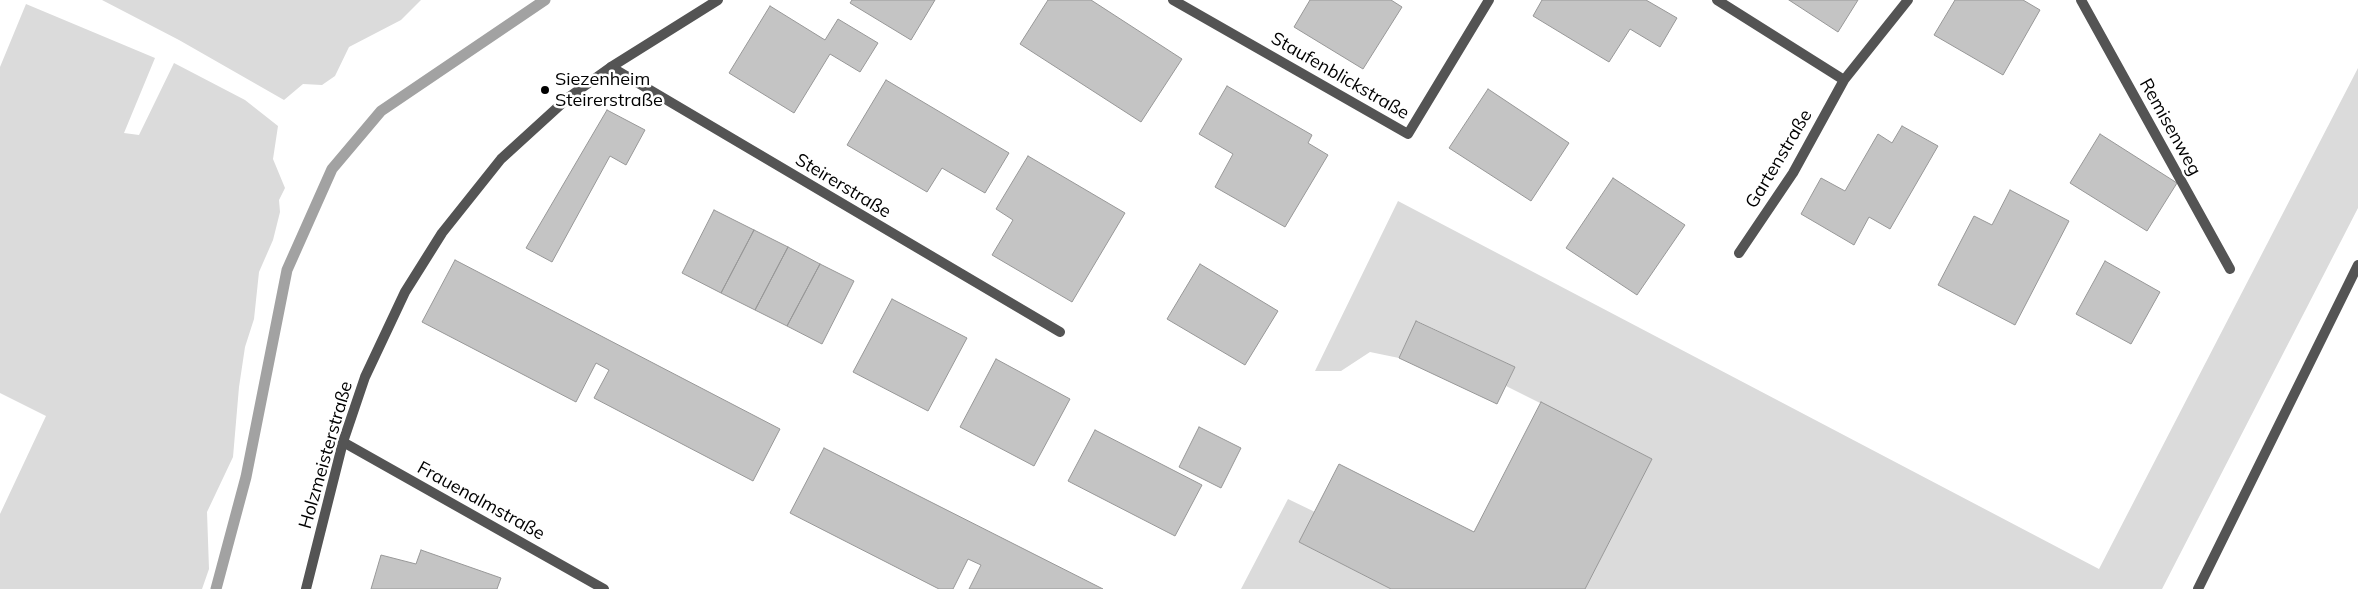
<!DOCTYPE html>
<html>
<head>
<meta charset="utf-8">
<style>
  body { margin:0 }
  canvas { display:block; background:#fff }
</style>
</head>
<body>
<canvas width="2358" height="589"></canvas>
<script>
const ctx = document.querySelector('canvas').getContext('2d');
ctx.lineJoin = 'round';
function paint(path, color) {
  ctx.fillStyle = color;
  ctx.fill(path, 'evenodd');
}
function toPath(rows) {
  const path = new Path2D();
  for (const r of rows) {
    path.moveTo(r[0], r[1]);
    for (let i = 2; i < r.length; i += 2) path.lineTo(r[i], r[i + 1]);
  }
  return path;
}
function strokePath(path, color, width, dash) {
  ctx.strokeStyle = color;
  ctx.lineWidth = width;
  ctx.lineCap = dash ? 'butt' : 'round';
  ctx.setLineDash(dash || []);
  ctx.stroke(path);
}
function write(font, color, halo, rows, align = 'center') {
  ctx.font = font + ' Mulish,sans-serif';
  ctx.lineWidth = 5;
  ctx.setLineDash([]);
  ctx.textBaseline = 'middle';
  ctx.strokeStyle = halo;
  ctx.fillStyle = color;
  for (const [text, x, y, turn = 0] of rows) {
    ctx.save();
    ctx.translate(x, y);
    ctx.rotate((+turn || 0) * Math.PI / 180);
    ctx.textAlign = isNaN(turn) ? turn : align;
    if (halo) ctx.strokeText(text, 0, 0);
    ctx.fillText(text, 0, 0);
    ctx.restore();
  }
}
const green = toPath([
  [102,0,421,0,401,20,349,47,335,76,322,85,303,84,284,100,179,40],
  [26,4,155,58,124,133,139,135,174,63,245,100,278,126,273,159,285,188,279,200,280,212,273,240,259,272,254,319,245,347,239,387,233,457,207,512,209,569,202,589,0,589,0,514,46,416,0,393,0,67],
  [2358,68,2358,208,2162,589,1585,589,1652,459,1506,386,1515,367,1417,321,1399,358,1370,352,1341,371,1315,371,1398,201,2099,569],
  [1288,499,1315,512,1299,542,1391,589,1241,589]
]);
const stream = toPath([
  [216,589,246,477,287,270,332,169,381,111,545,0]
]);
const building = toPath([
  [852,0,935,0,911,40,850,3,852,0],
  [1048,0,1091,0,1182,59,1141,122,1020,44,1048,0],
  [1310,0,1391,0,1402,7,1363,69,1294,27,1310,0],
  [1542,0,1646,0,1677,18,1660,47,1630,29,1609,62,1533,16,1542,0],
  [1789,0,1858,0,1838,32,1789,0],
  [1955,0,2023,0,2040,10,2003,75,1934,35,1955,0],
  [770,6,825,40,838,19,878,43,860,72,830,54,794,113,729,73,770,6],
  [886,80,1009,153,985,193,942,168,927,192,847,145,886,80],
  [1227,86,1312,135,1308,143,1328,155,1285,227,1215,187,1233,154,1199,134,1227,86],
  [1488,89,1569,143,1531,201,1449,148,1488,89],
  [607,110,645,130,626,165,610,156,552,262,526,248,607,110],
  [1902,126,1938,146,1890,229,1869,217,1854,245,1801,214,1821,178,1845,191,1878,134,1892,143,1902,126],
  [2100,134,2177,183,2147,231,2070,183,2100,134],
  [1028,156,1125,213,1072,302,992,255,1013,220,996,209,1028,156],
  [1613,178,1685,225,1637,295,1566,248,1613,178],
  [2010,190,2069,221,2015,325,1938,285,1974,216,1992,225,2010,190],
  [714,210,754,230,721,293,682,273,714,210],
  [754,230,788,247,755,310,721,293,754,230],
  [788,247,820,264,787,326,755,310,788,247],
  [455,260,780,429,753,481,594,398,609,370,596,363,576,402,422,322,455,260],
  [2105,261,2160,292,2131,344,2076,314,2105,261],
  [820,264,854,281,822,344,787,326,820,264],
  [1200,264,1278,311,1245,365,1167,319,1200,264],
  [892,299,967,338,928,411,853,372,892,299],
  [1416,321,1515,367,1497,404,1399,358,1416,321],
  [996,359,1070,399,1034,466,960,427,996,359],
  [1541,402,1652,459,1585,589,1391,589,1299,542,1339,464,1474,532,1541,402],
  [1199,427,1241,448,1221,488,1179,467,1199,427],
  [1095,430,1202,485,1175,536,1068,481,1095,430],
  [824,448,1103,589,969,589,981,565,968,559,953,589,939,589,790,513,824,448],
  [421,550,501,578,497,589,371,589,381,555,416,564,421,550]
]);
const service = toPath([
  [2198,589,2358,265]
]);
const minor = toPath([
  [1173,0,1408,134,1489,0],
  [1717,0,1844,80,1908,0],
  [2081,0,2230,269],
  [611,67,1060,332],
  [1739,253,1793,173,1844,80],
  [343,442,604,589]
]);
const tertiary = toPath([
  [306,589,343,442,365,377,405,292,442,233,501,159,569,97,611,67,718,0]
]);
const markers = [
  [545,90,5,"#000"]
];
const streetNames = [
  ["Staufenblickstraße",1340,76,30],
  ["Remisenweg",2170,127,61],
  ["Gartenstraße",1779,159,-59],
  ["Steirerstraße",843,186,31],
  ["Holzmeisterstraße",326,455,-74],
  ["Frauenalmstraße",481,501,29]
];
const poiNames = [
  ["Siezenheim",555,80],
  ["Steirerstraße",555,101]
];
paint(green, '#dbdbdb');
strokePath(stream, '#a2a2a2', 11);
paint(building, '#c4c4c4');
strokePath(building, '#989898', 1);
strokePath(service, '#545454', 10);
strokePath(minor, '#545454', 10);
strokePath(tertiary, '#545454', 10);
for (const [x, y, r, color] of markers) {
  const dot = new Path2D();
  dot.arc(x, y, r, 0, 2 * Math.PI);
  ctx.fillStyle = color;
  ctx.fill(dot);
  strokePath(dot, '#fff', 2);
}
write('18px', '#000', '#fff', streetNames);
write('18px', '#000', '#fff', poiNames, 'left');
</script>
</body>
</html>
